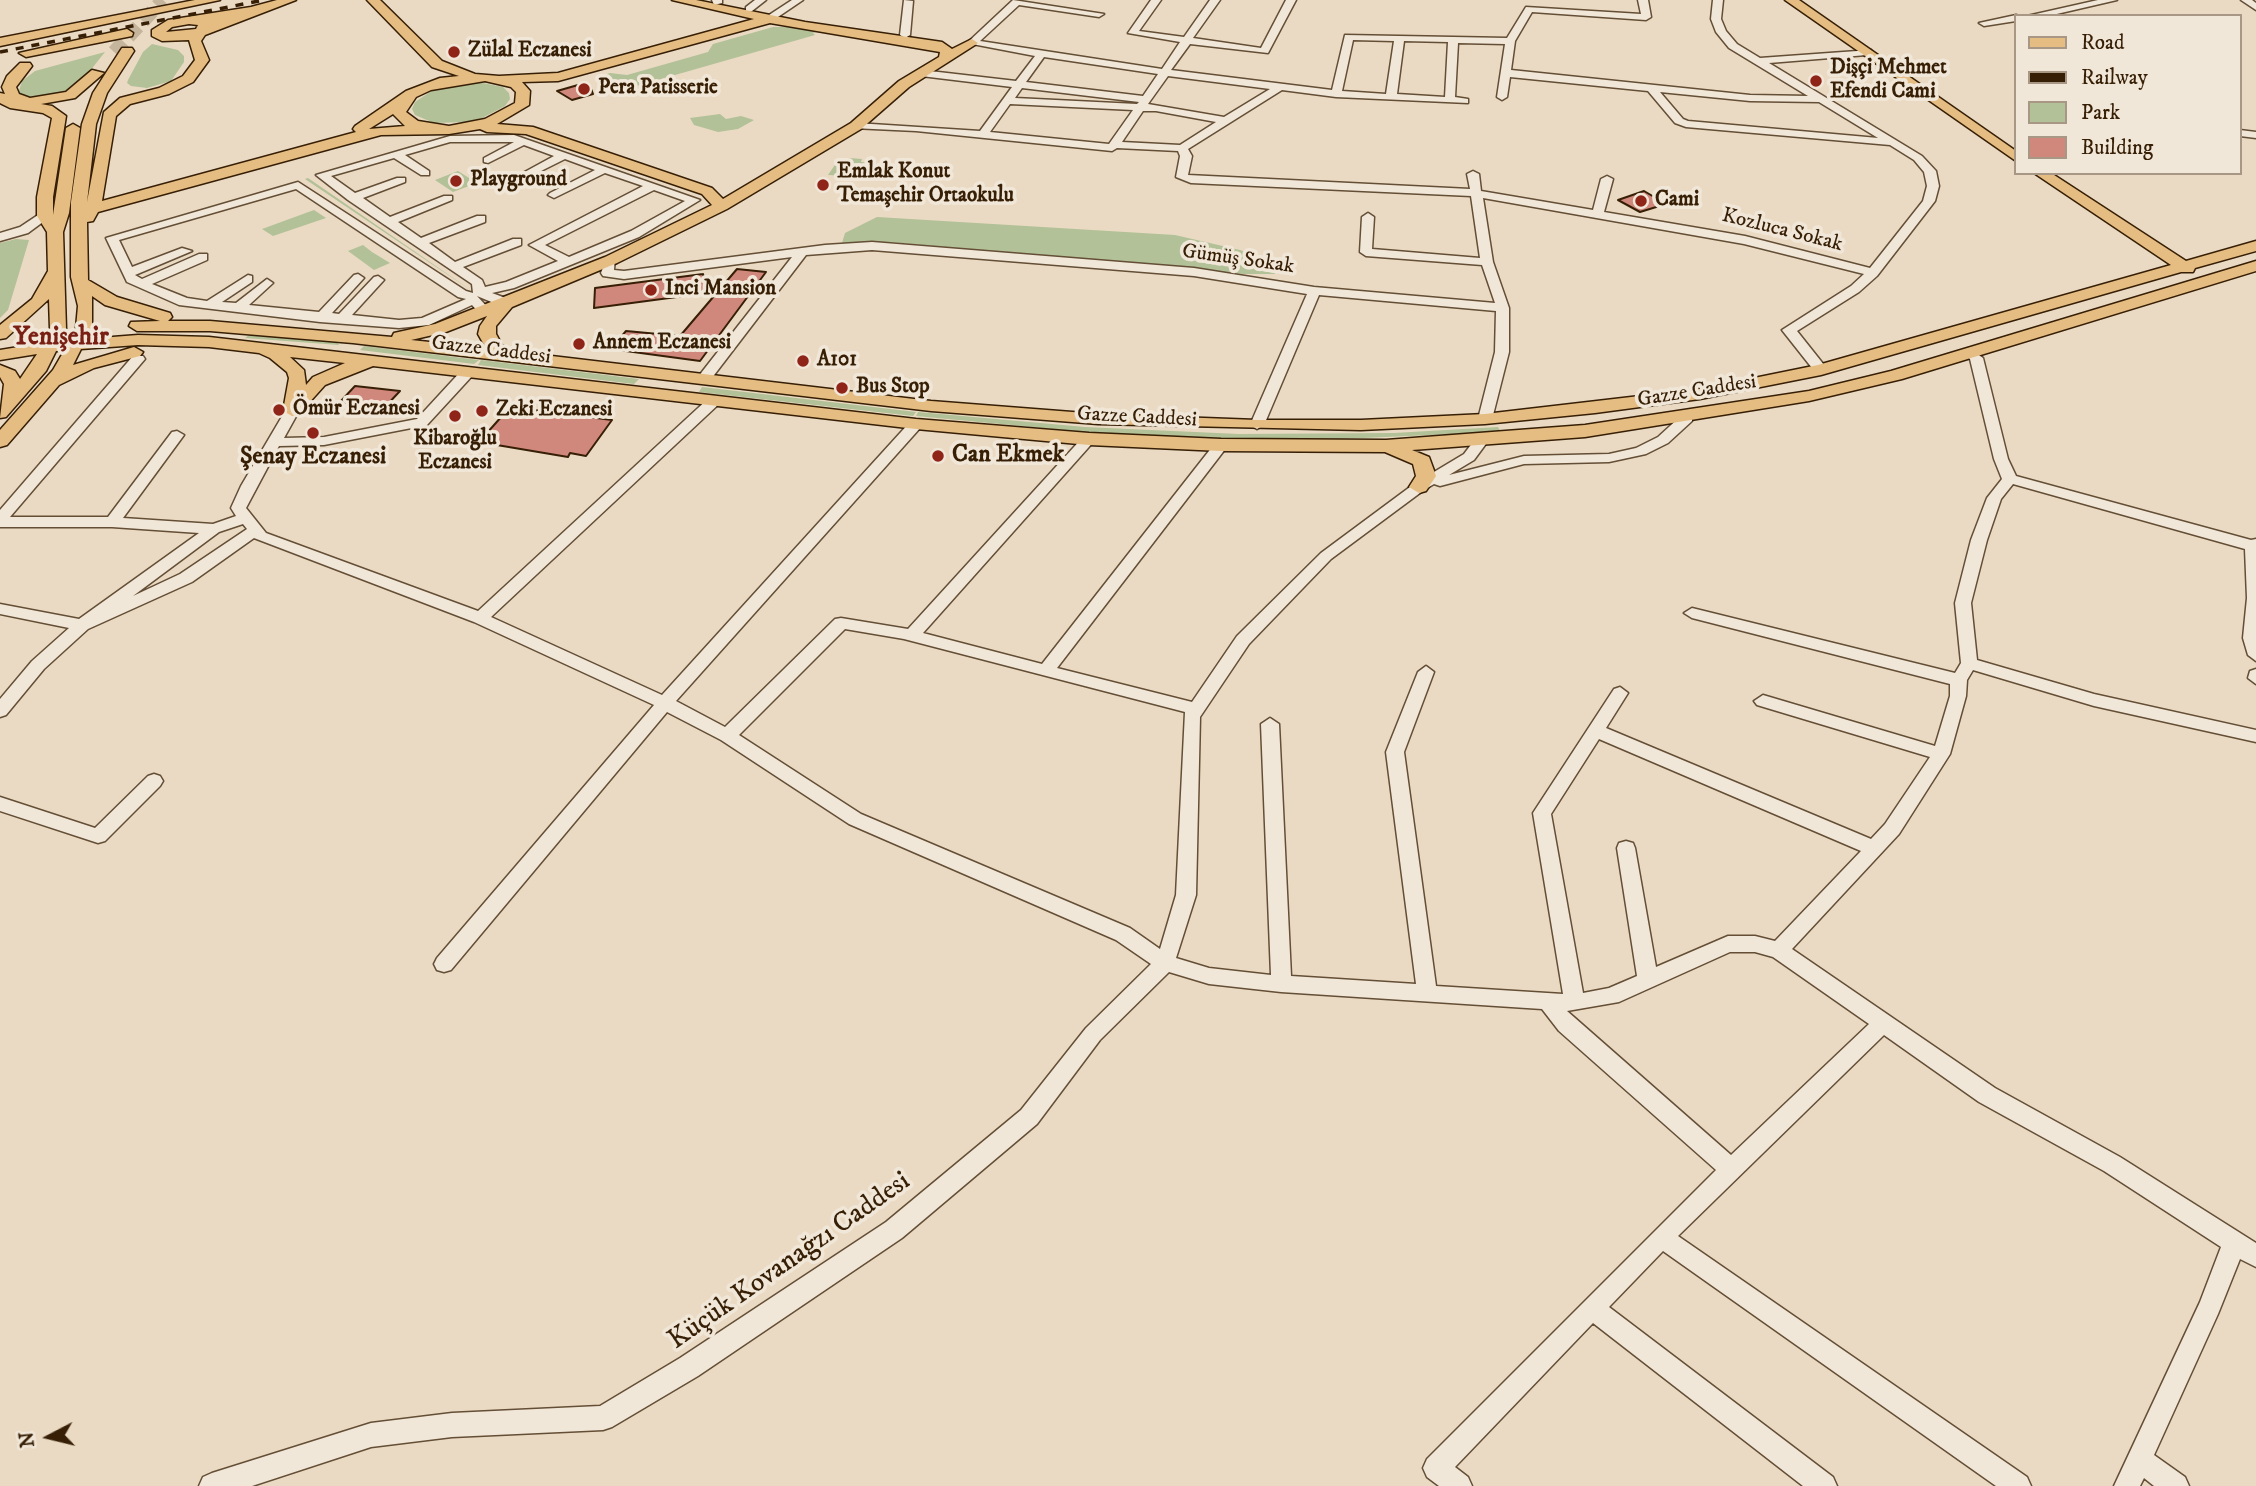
<!DOCTYPE html>
<html>
<head>
<meta charset="utf-8">
<style>
  body { margin:0 }
  #map { position:relative; width:2256px; height:1486px; overflow:hidden; background:#eadac3; font-family:"IM FELL DW Pica",serif }
  canvas { display:block }
  .legend { position:absolute; left:2014px; top:14px; width:228px; height:161px; box-sizing:border-box; background:#f1e7d8; border:2px solid #a79784; margin:0; padding:9px 12px; list-style:none; font-size:21px; color:#371f06 }
  .legend li { display:flex; align-items:center; gap:14px; height:35px }
  .legend b { width:35px; border:2px solid #a79784 }
  .north { position:absolute; left:14px; top:1402px; width:70px; height:70px; -webkit-text-stroke:5px #f1e7d8; paint-order:stroke; rotate:263deg; font-size:19px; font-weight:700; line-height:28px; text-align:center; color:#371f06 }
  .north::after { content:''; display:block; margin:auto; width:24px; height:32px; background:#371f06; clip-path:polygon(50% 0,100% 100%,50% 72%,0 100%) }
</style>
</head>
<body>
<div id="map">
<canvas width="2256" height="1486"></canvas>
<ul class="legend">
<li><b style="height:9px;background:#e5bd82"></b>Road</li>
<li><b style="height:9px;background:#371f06"></b>Railway</li>
<li><b style="height:19px;background:#b2c197"></b>Park</li>
<li><b style="height:19px;background:#d0877c"></b>Building</li>
</ul>
<div class="north">N</div>
</div>
<script>
const ctx = document.querySelector('canvas').getContext('2d');
ctx.lineJoin = 'round';
function paint(path, color) {
  ctx.fillStyle = color;
  ctx.fill(path, 'evenodd');
}
function toPath(rows) {
  const path = new Path2D();
  for (const r of rows) {
    path.moveTo(r[0], r[1]);
    for (let i = 2; i < r.length; i += 2) path.lineTo(r[i], r[i + 1]);
  }
  return path;
}
function strokePath(path, color, width, dash) {
  ctx.strokeStyle = color;
  ctx.lineWidth = width;
  ctx.lineCap = dash ? 'butt' : 'round';
  ctx.setLineDash(dash || []);
  ctx.stroke(path);
}
function write(font, color, halo, rows, align = 'center') {
  ctx.font = font + ' "IM FELL DW Pica",serif';
  ctx.lineWidth = 7;
  ctx.setLineDash([]);
  ctx.textBaseline = 'middle';
  ctx.strokeStyle = halo;
  ctx.fillStyle = color;
  for (const [text, x, y, turn = 0] of rows) {
    ctx.save();
    ctx.translate(x, y);
    ctx.rotate((+turn || 0) * Math.PI / 180);
    ctx.textAlign = isNaN(turn) ? turn : align;
    if (halo) ctx.strokeText(text, 0, 0);
    ctx.fillText(text, 0, 0);
    ctx.restore();
  }
}
const green = toPath([
  [773,27,790,27,816,32,813,33,815,35,619,91,601,76,610,73,627,75,708,52,713,44],
  [152,44,178,50,184,56,184,62,171,81,147,88,131,86,127,83,128,80,143,52],
  [105,52,74,91,37,103,18,94,22,81,35,71],
  [478,82,503,87,509,93,510,99,505,106,482,118,466,122,434,123,415,115,412,109,415,102,433,90],
  [720,114,726,119,741,116,754,120,738,129,718,132,694,125,690,118],
  [849,158,862,159,861,162,877,163,866,177,828,175,839,159],
  [458,171,477,183,453,192,435,180],
  [308,178,475,293,305,179],
  [314,210,326,218,273,236,262,229],
  [877,217,1175,235,1240,250,1264,259,1275,274,1243,274,889,242,842,243,845,233],
  [16,239,29,240,8,310,0,318,0,243],
  [363,245,372,252,390,263,374,270,348,251],
  [249,335,337,342,339,345,245,338],
  [364,346,479,360,474,364,360,350],
  [481,360,639,379,634,384,478,365],
  [702,387,916,412,913,416,699,392],
  [918,412,1085,427,1239,434,1394,433,1498,427,1501,432,1317,440,1237,439,1085,432,916,416]
]);
const building = toPath([
  [585,83,590,86,593,94,572,100,557,91,585,83],
  [1644,191,1666,204,1640,212,1618,200,1644,191],
  [737,269,766,272,700,361,611,349,626,331,680,336,737,269],
  [703,274,707,293,594,308,595,288,703,274],
  [355,386,400,391,385,407,340,402,355,386],
  [510,407,612,420,586,456,570,453,568,457,479,442,510,407]
]);
const majorTunnel = toPath([
  [114,52,163,0]
]);
const minor = toPath([
  [712,0,722,0,722,3,714,5,712,0],
  [755,0,766,0,752,11,746,11,746,7,755,0],
  [792,0,803,0,772,21,766,21,766,17,792,0],
  [904,0,913,1,910,35,905,38,900,35,904,0],
  [1013,0,1104,14,1099,17,1019,5,980,41,1162,69,1180,42,1128,33,1151,0,1161,0,1139,31,1184,37,1210,0,1220,0,1193,38,1261,48,1286,0,1296,0,1268,53,1190,44,1171,70,1332,90,1345,35,1507,38,1526,7,1641,14,1638,0,1648,0,1651,17,1646,20,1532,12,1515,41,1511,70,1750,95,1808,96,1729,48,1716,32,1711,19,1713,0,1723,0,1721,19,1726,31,1737,44,1760,58,1871,50,1871,54,1867,55,1769,63,1922,156,1936,171,1939,186,1935,201,1877,276,1859,292,1797,331,1828,370,1821,374,1816,373,1782,330,1851,286,1864,274,1744,244,1483,198,1493,262,1509,308,1509,352,1492,419,1485,423,1478,419,1495,352,1496,311,1319,295,1264,425,1257,429,1250,425,1307,294,1194,276,872,250,806,255,708,383,698,383,698,377,792,257,624,279,603,276,601,273,607,257,615,257,614,270,624,271,825,245,872,242,1194,268,1314,287,1495,303,1482,265,1366,256,1360,252,1362,217,1368,213,1374,217,1372,249,1480,258,1471,196,1191,183,1176,177,1180,156,1178,151,1117,148,1112,151,916,131,852,128,852,124,856,123,980,131,1012,87,921,76,916,73,921,70,1016,81,1035,56,967,43,1013,0],
  [1353,40,1394,41,1386,94,1342,91,1353,40],
  [1404,41,1448,42,1445,97,1397,94,1404,41],
  [1458,43,1505,44,1497,97,1502,100,1507,97,1510,77,1648,91,1675,123,1686,127,1890,145,1914,160,1924,172,1927,186,1923,201,1870,268,1745,236,1604,212,1613,179,1607,176,1601,179,1593,210,1481,191,1479,174,1473,171,1467,174,1470,189,1188,175,1192,156,1188,149,1282,90,1336,97,1468,103,1468,99,1455,97,1458,43],
  [1044,57,1158,74,1143,96,1026,82,1044,57],
  [1168,76,1270,89,1224,117,1148,104,1168,76],
  [1022,88,1139,102,1137,104,1015,98,1022,88],
  [1660,92,1750,101,1819,102,1878,138,1688,121,1683,119,1660,92],
  [1010,104,1133,110,1109,144,990,132,1010,104],
  [1143,111,1156,111,1216,122,1180,145,1122,142,1143,111],
  [2098,0,2117,0,2048,16,2027,16,2098,0],
  [2241,0,2252,0,2256,3,2256,10,2241,0],
  [2016,15,2019,16,2016,21,1984,26,1979,23,2016,15],
  [2240,130,2256,132,2256,138,2240,136,2240,130],
  [514,135,700,200,639,237,514,288,492,293,511,300,511,306,501,306,477,296,491,311,490,314,480,314,472,305,429,325,399,328,320,322,179,305,127,282,106,238,298,182,466,291,473,293,472,284,348,200,316,175,450,136,514,135],
  [450,142,514,142,484,158,484,162,488,163,524,145,554,156,521,174,521,178,525,179,565,159,595,170,550,193,548,195,554,198,605,173,643,186,529,245,558,261,506,282,485,287,482,280,463,267,521,245,521,239,513,239,455,262,429,243,485,222,485,216,477,216,421,238,398,222,452,200,452,196,444,196,390,217,363,198,405,182,405,178,397,178,355,193,331,176,394,158,421,175,429,175,429,171,405,155,450,142],
  [296,189,458,297,466,299,422,318,399,320,352,315,384,280,378,276,374,277,339,314,332,313,364,278,358,274,354,275,319,312,249,305,273,283,267,279,236,303,222,302,252,282,252,276,248,275,207,301,187,298,152,284,207,260,207,254,199,254,142,279,135,275,192,251,182,248,132,267,119,240,296,189],
  [654,190,685,201,631,231,569,257,545,245,654,190],
  [41,213,51,216,28,233,0,241,0,233,20,227,41,213],
  [1969,348,1983,358,2008,459,2016,476,2251,540,2256,539,2256,661,2248,655,2243,638,2247,598,2245,549,2013,484,2001,499,1987,540,1971,603,1977,660,2094,694,2256,730,2256,742,2094,706,1973,670,1967,680,1966,696,1950,754,1899,834,1792,949,1995,1088,2120,1157,2256,1243,2256,1267,2240,1259,2218,1314,2154,1455,2185,1477,2189,1486,2154,1486,2144,1478,2140,1486,2114,1486,2200,1302,2221,1247,2104,1171,1979,1102,1884,1035,1678,1236,2027,1477,2031,1486,1996,1486,1663,1251,1609,1307,1833,1477,1837,1486,1803,1486,1593,1323,1455,1467,1468,1477,1472,1486,1439,1486,1427,1477,1423,1468,1427,1459,1716,1170,1559,1031,1542,1009,1281,992,1209,984,1169,972,1100,1040,1037,1124,902,1238,698,1376,612,1427,603,1430,452,1437,371,1447,252,1486,199,1486,203,1477,212,1473,371,1423,452,1413,600,1406,680,1358,886,1222,1021,1110,1086,1028,1151,964,1116,940,849,824,721,740,667,712,451,970,444,972,437,970,434,964,437,958,654,705,474,622,254,538,192,582,88,629,44,669,6,715,0,717,0,699,32,661,69,628,0,614,0,604,79,619,199,533,112,527,0,527,0,510,133,356,143,356,145,359,10,517,108,517,172,432,177,431,184,435,123,518,213,524,236,516,231,508,241,486,287,408,292,407,299,411,284,438,324,437,417,419,463,369,468,368,473,369,473,375,427,425,324,445,279,446,246,508,266,533,478,611,710,397,720,397,720,403,491,617,662,695,911,421,921,421,921,427,676,701,725,727,835,619,841,618,908,629,1084,436,1089,435,1096,439,923,633,1042,664,1216,442,1226,442,1226,448,1057,668,1192,702,1237,636,1321,553,1414,484,1464,454,1476,438,1486,438,1488,441,1474,460,1449,475,1524,456,1609,454,1636,448,1658,437,1682,415,1692,415,1692,421,1668,443,1646,454,1609,462,1524,464,1440,486,1434,484,1424,490,1331,559,1249,644,1200,717,1196,895,1176,958,1209,968,1271,975,1261,724,1270,718,1279,724,1291,976,1416,984,1386,752,1418,672,1426,666,1434,672,1404,752,1436,986,1563,994,1533,813,1614,689,1620,687,1628,693,1606,728,1871,839,1885,824,1930,757,1757,705,1754,701,1763,695,1935,746,1950,696,1950,684,1692,618,1684,613,1692,608,1955,673,1961,663,1955,603,1971,540,1987,498,2002,479,1994,459,1970,359,1962,352,1969,348],
  [243,524,247,529,180,574,133,596,219,532,243,524],
  [845,629,904,639,1185,712,1176,895,1160,949,1130,928,861,814,739,735,845,629],
  [1599,739,1861,851,1775,941,1755,936,1728,936,1656,967,1635,848,1633,843,1626,841,1619,843,1617,848,1637,976,1609,988,1583,993,1551,814,1599,739],
  [1730,952,1755,952,1773,957,1869,1024,1731,1155,1567,1011,1619,1002,1730,952],
  [2256,669,2256,684,2248,678,2250,671,2256,669],
  [154,774,160,776,163,781,160,786,105,841,98,843,0,811,0,797,95,828,148,776,154,774]
]);
const major = toPath([
  [195,0,220,0,0,46,0,38,195,0],
  [277,0,296,0,205,35,201,41,209,60,193,82,169,94,130,104,116,116,102,201,356,132,353,129,355,126,406,91,440,78,459,76,432,67,367,0,380,0,442,61,475,74,499,76,558,73,754,19,672,0,696,0,805,22,942,42,952,49,972,39,978,43,909,87,861,129,727,209,617,263,512,307,496,326,496,334,502,345,518,352,931,401,1098,414,1257,420,1361,420,1485,414,1700,389,1818,365,2171,265,2034,173,2051,173,2186,261,2256,241,2256,251,2195,268,2193,272,2181,272,1821,375,1700,399,1595,413,1485,424,1361,430,1098,424,931,411,353,343,210,331,137,331,129,326,131,322,160,321,105,305,92,296,92,328,87,339,138,335,209,337,916,419,1089,433,1221,439,1386,440,1585,425,1809,391,1891,371,2256,261,2256,271,1902,379,1809,401,1585,437,1412,450,1429,457,1436,476,1426,491,1419,493,1409,487,1416,476,1413,464,1385,452,1221,451,1089,445,916,429,373,366,325,385,298,415,292,416,283,411,289,378,287,372,270,358,259,353,209,347,138,345,81,349,73,365,134,347,143,352,140,356,94,368,59,385,7,445,0,447,0,430,53,370,64,351,56,351,46,371,6,417,0,418,4,384,0,377,0,365,15,371,20,379,37,354,0,360,0,350,43,343,50,329,49,299,6,338,0,339,0,325,32,299,48,271,47,232,37,216,37,197,52,118,43,113,10,108,0,103,0,93,5,94,2,87,7,76,20,63,30,63,32,66,16,87,19,94,30,98,66,92,92,70,104,73,75,98,41,104,52,106,66,116,53,197,53,215,66,128,73,124,80,128,69,213,63,232,66,329,61,341,69,340,76,328,78,306,71,277,71,202,82,124,93,93,122,48,132,48,134,51,107,93,96,124,87,202,104,112,120,98,159,88,183,76,195,60,189,40,162,41,152,36,152,30,168,20,251,7,277,0],
  [770,23,940,52,939,57,899,81,851,123,723,199,712,188,533,127,497,124,529,105,530,91,522,82,558,81,770,23],
  [189,24,198,25,196,29,166,32,172,27,189,24],
  [485,81,511,87,516,92,515,103,485,119,449,126,418,121,406,112,416,97,431,90,485,81],
  [393,114,405,126,369,129,393,114],
  [480,129,487,132,526,134,702,194,712,205,605,257,435,324,394,333,392,337,210,321,168,321,172,317,170,313,117,297,88,280,87,222,93,221,98,212,381,135,449,134,480,129],
  [487,316,480,326,478,334,486,348,411,340,446,332,487,316],
  [290,357,345,363,313,377,306,385,304,370,290,357],
  [1785,0,1799,0,2016,151,2016,161,1785,0],
  [127,29,133,33,132,36,26,57,19,53,127,29]
]);
const rail = toPath([
  [0,52,264,0]
]);
const markers = [
  [454,52,7,"#8f2418"],
  [1816,81,7,"#8f2418"],
  [584,89,7,"#8f2418"],
  [456,181,7,"#8f2418"],
  [823,185,7,"#8f2418"],
  [1641,201,7,"#8f2418"],
  [651,290,7,"#8f2418"],
  [579,344,7,"#8f2418"],
  [803,361,7,"#8f2418"],
  [842,388,7,"#8f2418"],
  [279,410,7,"#8f2418"],
  [482,411,7,"#8f2418"],
  [455,416,7,"#8f2418"],
  [313,433,7,"#8f2418"],
  [938,456,7,"#8f2418"]
];
const farPoinames = [
  ["Zülal Eczanesi",468,52],
  ["Dişçi Mehmet",1830,69],
  ["Efendi Cami",1830,93],
  ["Pera Patisserie",598,89],
  ["Emlak Konut",837,173],
  ["Temaşehir Ortaokulu",837,197],
  ["Playground",470,181],
  ["Cami",1655,201],
  ["Inci Mansion",665,290],
  ["Annem Eczanesi",593,344],
  ["A101",817,361],
  ["Bus Stop",856,388],
  ["Ömür Eczanesi",293,410],
  ["Zeki Eczanesi",496,411],
  ["Kibaroğlu",455,440,"center"],
  ["Eczanesi",455,464,"center"]
];
const farStreetnames = [
  ["Kozluca Sokak",1782,231,14],
  ["Gümüş Sokak",1238,260,8],
  ["Gazze Caddesi",491,351,7],
  ["Gazze Caddesi",1697,392,-9],
  ["Gazze Caddesi",1137,418,3]
];
const poiNames = [
  ["Can Ekmek",952,456],
  ["Şenay Eczanesi",313,458,"center"]
];
const farDistrictnames = [
  ["Yenişehir",61,339]
];
const nearStreetnames = [
  ["Küçük Kovanağzı Caddesi",790,1262,-35]
];
paint(green, '#b2c197');
paint(building, '#d0877c');
strokePath(building, '#371f06', 2);
strokePath(majorTunnel, '#c6b59d', 14, [14, 7]);
strokePath(minor, '#644e35', 3);
strokePath(major, '#371f06', 3);
paint(minor, '#f1e7d8');
paint(major, '#e5bd82');
strokePath(rail, '#371f06', 3.5, [8, 8]);
for (const [x, y, r, color] of markers) {
  const dot = new Path2D();
  dot.arc(x, y, r, 0, 2 * Math.PI);
  ctx.fillStyle = color;
  ctx.fill(dot);
  strokePath(dot, '#f1e7d8', 2.5);
}
write('bold 21px', '#371f06', '#f1e7d8', farPoinames, 'left');
write('21px', '#371f06', '#f1e7d8', farStreetnames);
write('bold 24px', '#371f06', '#f1e7d8', poiNames, 'left');
write('bold 26px', '#7a1f14', '#f1e7d8', farDistrictnames);
write('28px', '#371f06', '#f1e7d8', nearStreetnames);
</script>
</body>
</html>
